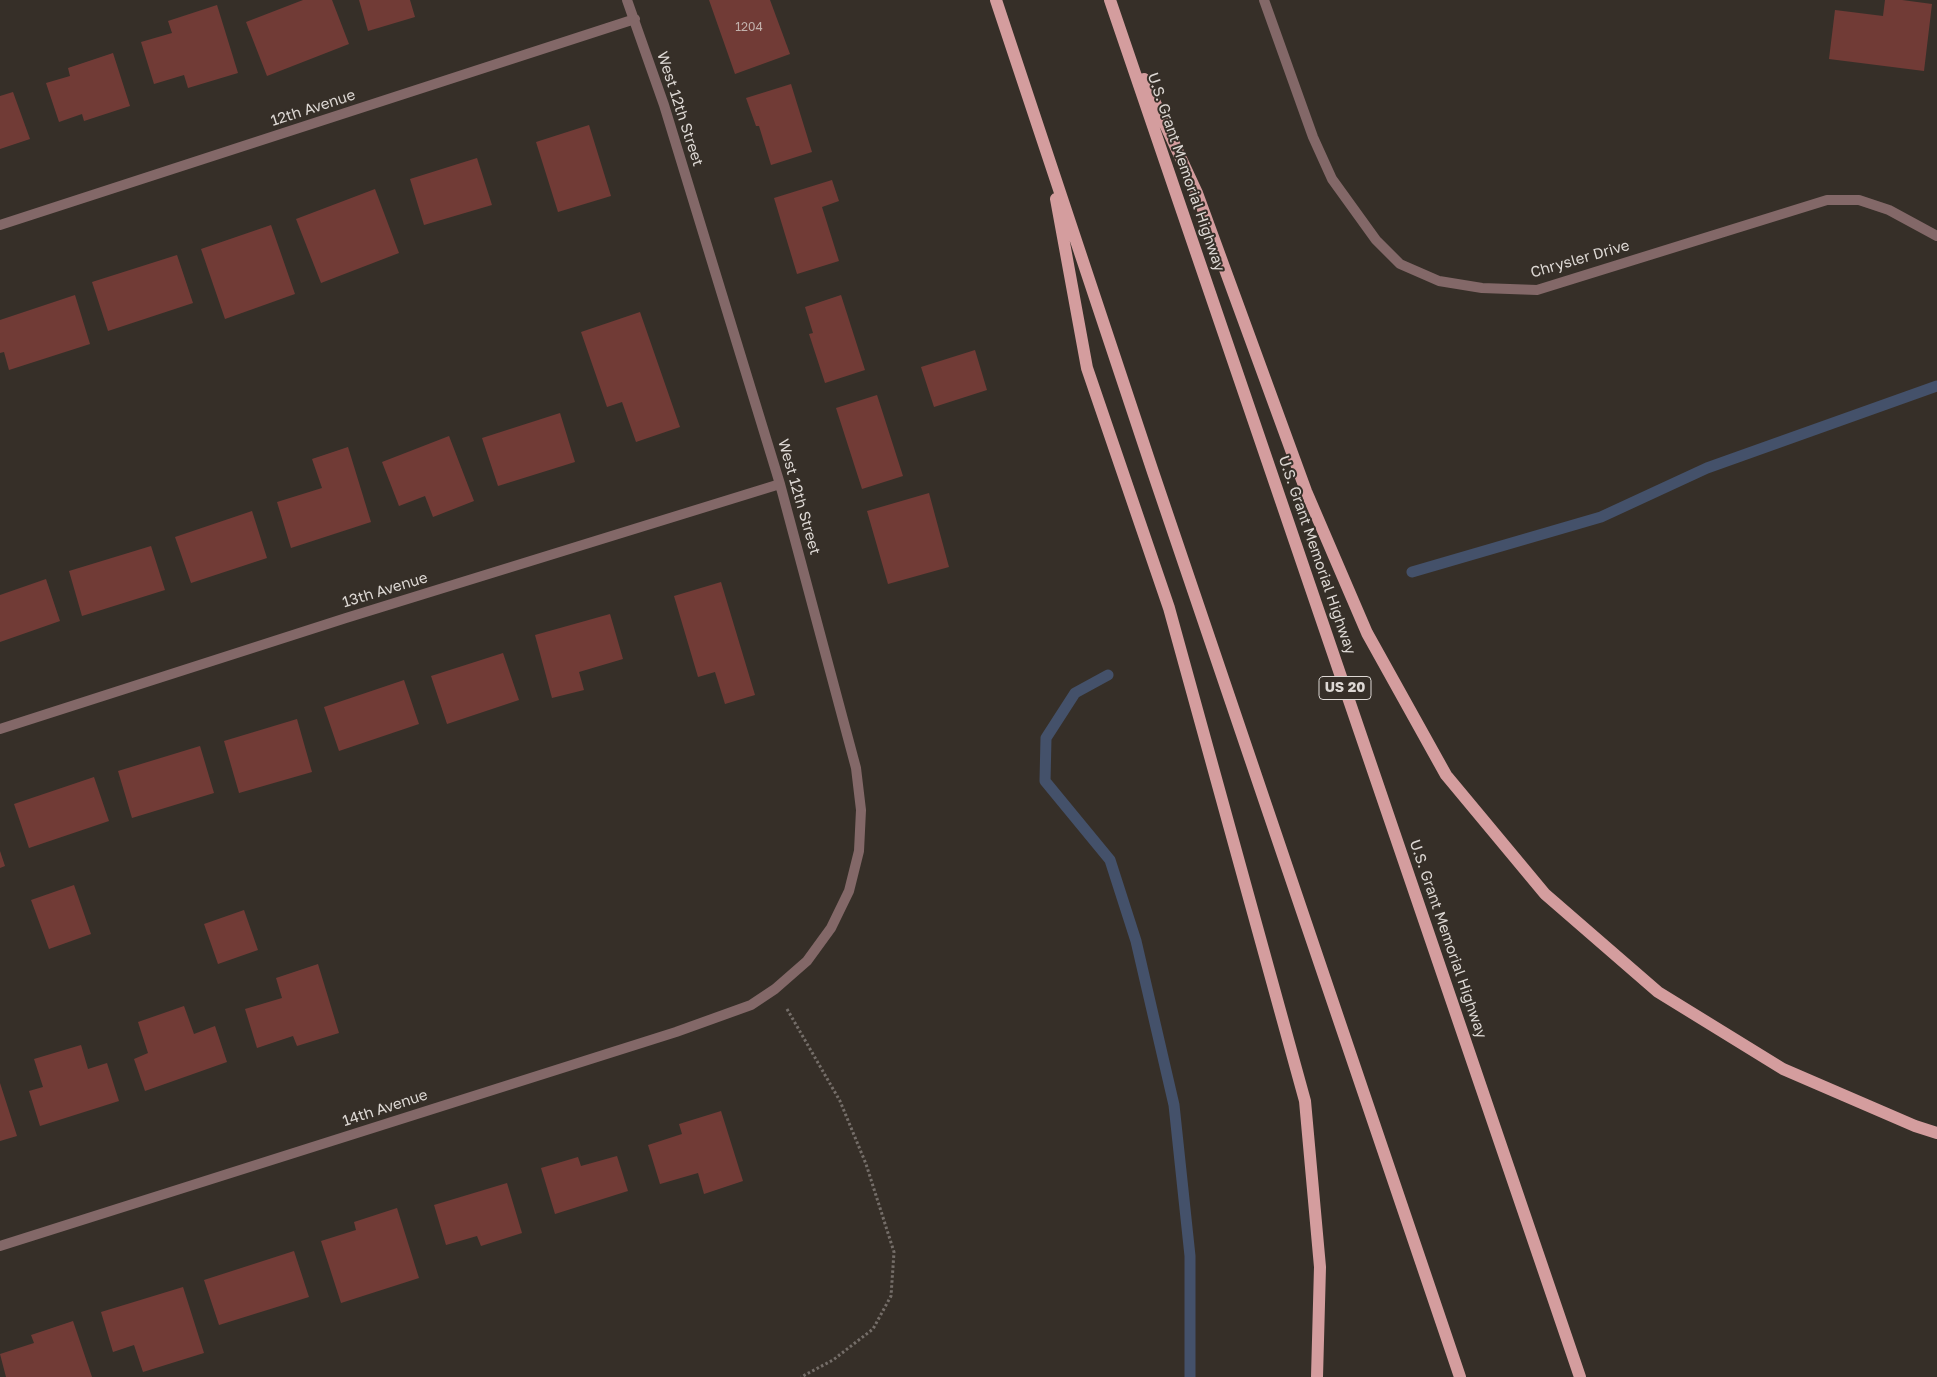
<!DOCTYPE html>
<html>
<head>
<meta charset="utf-8">
<style>
  body { margin:0 }
  canvas { display:block; background:#362f28 }
</style>
</head>
<body>
<canvas width="1937" height="1377"></canvas>
<script>
const ctx = document.querySelector('canvas').getContext('2d');
ctx.lineJoin = 'round';
function toPath(rows) {
  const path = new Path2D();
  for (const r of rows) {
    path.moveTo(r[0], r[1]);
    for (let i = 2; i < r.length; i += 2) path.lineTo(r[i], r[i + 1]);
  }
  return path;
}
function strokePath(path, color, width, dash) {
  ctx.strokeStyle = color;
  ctx.lineWidth = width;
  ctx.lineCap = dash ? 'butt' : 'round';
  ctx.setLineDash(dash || []);
  ctx.stroke(path);
}
function paint(path, color) {
  ctx.fillStyle = color;
  ctx.fill(path, 'evenodd');
}
function write(font, color, halo, rows, align = 'center') {
  ctx.font = font + ' "Golos Text",sans-serif';
  ctx.lineWidth = 4;
  ctx.setLineDash([]);
  ctx.textBaseline = 'middle';
  ctx.strokeStyle = halo;
  ctx.fillStyle = color;
  for (const [text, x, y, turn = 0] of rows) {
    ctx.save();
    ctx.translate(x, y);
    ctx.rotate((+turn || 0) * Math.PI / 180);
    ctx.textAlign = isNaN(turn) ? turn : align;
    if (halo) ctx.strokeText(text, 0, 0);
    ctx.fillText(text, 0, 0);
    ctx.restore();
  }
}
const stream = toPath([
  [1412,572,1601,517,1707,468,1937,386],
  [1108,675,1075,693,1046,738,1045,781,1110,860,1136,941,1174,1105,1190,1256,1190,1377]
]);
const building = toPath([
  [303,0,332,0,349,44,267,76,246,22],
  [359,0,410,0,415,17,368,31],
  [709,0,770,0,790,54,735,74],
  [1885,0,1902,0,1932,4,1924,71,1829,59,1835,10,1883,16],
  [217,5,238,73,188,88,184,75,154,84,141,42,172,33,168,21],
  [113,53,130,106,84,121,82,114,59,122,46,83,70,76,68,68],
  [791,84,812,152,771,165,759,126,756,126,746,98],
  [13,92,30,139,0,149,0,96],
  [589,125,611,196,558,212,536,142],
  [477,158,492,205,424,225,410,179],
  [832,180,839,201,822,207,839,261,797,274,774,198],
  [375,189,399,253,321,283,296,219],
  [271,225,295,294,225,319,201,249],
  [177,255,193,303,108,331,92,282],
  [75,295,90,344,9,370,4,352,0,353,0,320],
  [841,295,865,370,825,383,809,334,813,333,805,307],
  [640,312,680,427,636,442,622,402,607,407,581,332],
  [975,350,987,390,934,407,921,367],
  [877,395,903,476,862,489,836,408],
  [560,413,575,462,498,486,482,438],
  [449,436,474,501,433,517,425,496,399,506,382,462],
  [348,447,371,522,291,548,277,502,322,488,312,459],
  [929,493,949,567,888,584,867,511],
  [252,511,267,558,191,583,175,537],
  [151,546,165,590,82,616,69,571],
  [46,579,60,621,0,642,0,595],
  [721,582,755,695,725,704,715,672,698,677,674,596],
  [610,614,623,659,579,672,584,690,552,698,535,635],
  [503,653,519,700,447,724,431,676],
  [404,680,419,724,339,751,324,707],
  [297,719,312,772,239,793,224,741],
  [200,746,214,793,132,818,118,771],
  [94,777,109,821,29,848,14,804],
  [0,851,5,866,0,868],
  [74,885,91,934,49,949,31,900],
  [244,910,258,950,218,964,204,924],
  [318,964,339,1033,297,1046,293,1036,257,1048,245,1009,282,998,276,978],
  [184,1006,194,1034,215,1026,227,1062,145,1091,134,1059,148,1053,138,1022],
  [81,1045,88,1069,107,1063,119,1101,40,1126,29,1091,43,1087,34,1059],
  [0,1083,17,1136,0,1141],
  [721,1111,743,1181,704,1194,698,1173,660,1184,648,1145,682,1134,679,1124],
  [617,1156,628,1191,555,1214,541,1168,578,1157,581,1166],
  [507,1183,522,1233,481,1246,477,1236,446,1245,434,1205],
  [397,1208,419,1278,341,1303,321,1241,356,1230,354,1222],
  [294,1251,309,1297,219,1325,204,1280],
  [183,1287,204,1353,143,1372,134,1345,113,1352,101,1312],
  [73,1321,92,1377,6,1377,0,1354,34,1343,31,1335]
]);
const path = toPath([
  [787,1009,840,1101,866,1164,894,1252,891,1296,873,1329,833,1360,801,1377]
]);
const minor = toPath([
  [0,225,635,19],
  [0,729,346,618,780,484],
  [0,1246,676,1032,751,1005,775,989,807,961,831,928,849,891,859,851,861,810,856,768,780,484,664,105,627,0]
]);
const tertiary = toPath([
  [1264,0,1313,137,1332,179,1376,240,1400,264,1439,281,1482,288,1537,290,1827,200,1859,200,1889,210,1937,236]
]);
const primary = toPath([
  [996,0,1153,472,1460,1377],
  [1110,0,1580,1377],
  [1144,79,1197,193,1306,491,1367,633,1446,775,1545,894,1658,992,1783,1069,1915,1126,1937,1133],
  [1056,199,1087,368,1169,608,1305,1101,1320,1267,1317,1377]
]);
const numberNames = [
  ["1204",749,27]
];
const shields = [
  [1345,688,52]
];
const shieldNames = [
  ["US 20",1345,688]
];
const streetNames = [
  ["12th Avenue",313,108,-18],
  ["West 12th Street",680,109,72],
  ["U.S. Grant Memorial Highway",1186,172,71],
  ["Chrysler Drive",1580,259,-16],
  ["West 12th Street",799,497,74],
  ["U.S. Grant Memorial Highway",1317,555,71],
  ["13th Avenue",385,590,-17],
  ["U.S. Grant Memorial Highway",1448,939,71],
  ["14th Avenue",385,1108,-18]
];
strokePath(stream, '#44516a', 11);
paint(building, '#713b36');
strokePath(path, '#756e69', 3, [2.5, 2.5]);
strokePath(minor, '#836868', 10);
strokePath(tertiary, '#836868', 10);
strokePath(primary, '#d49d9e', 12);
write('12px', '#c2b1ac', null, numberNames);
for (const [x, y, w] of shields) {
  const box = new Path2D();
  box.roundRect(x - w / 2, y - 11.5, w, 23, 4);
  ctx.fillStyle = '#362f28';
  ctx.fill(box);
  strokePath(box, '#ddd8d4', 1);
}
write('bold 14px', '#ddd8d4', null, shieldNames);
write('15px', '#ddd8d4', '#362f28', streetNames);
</script>
</body>
</html>
